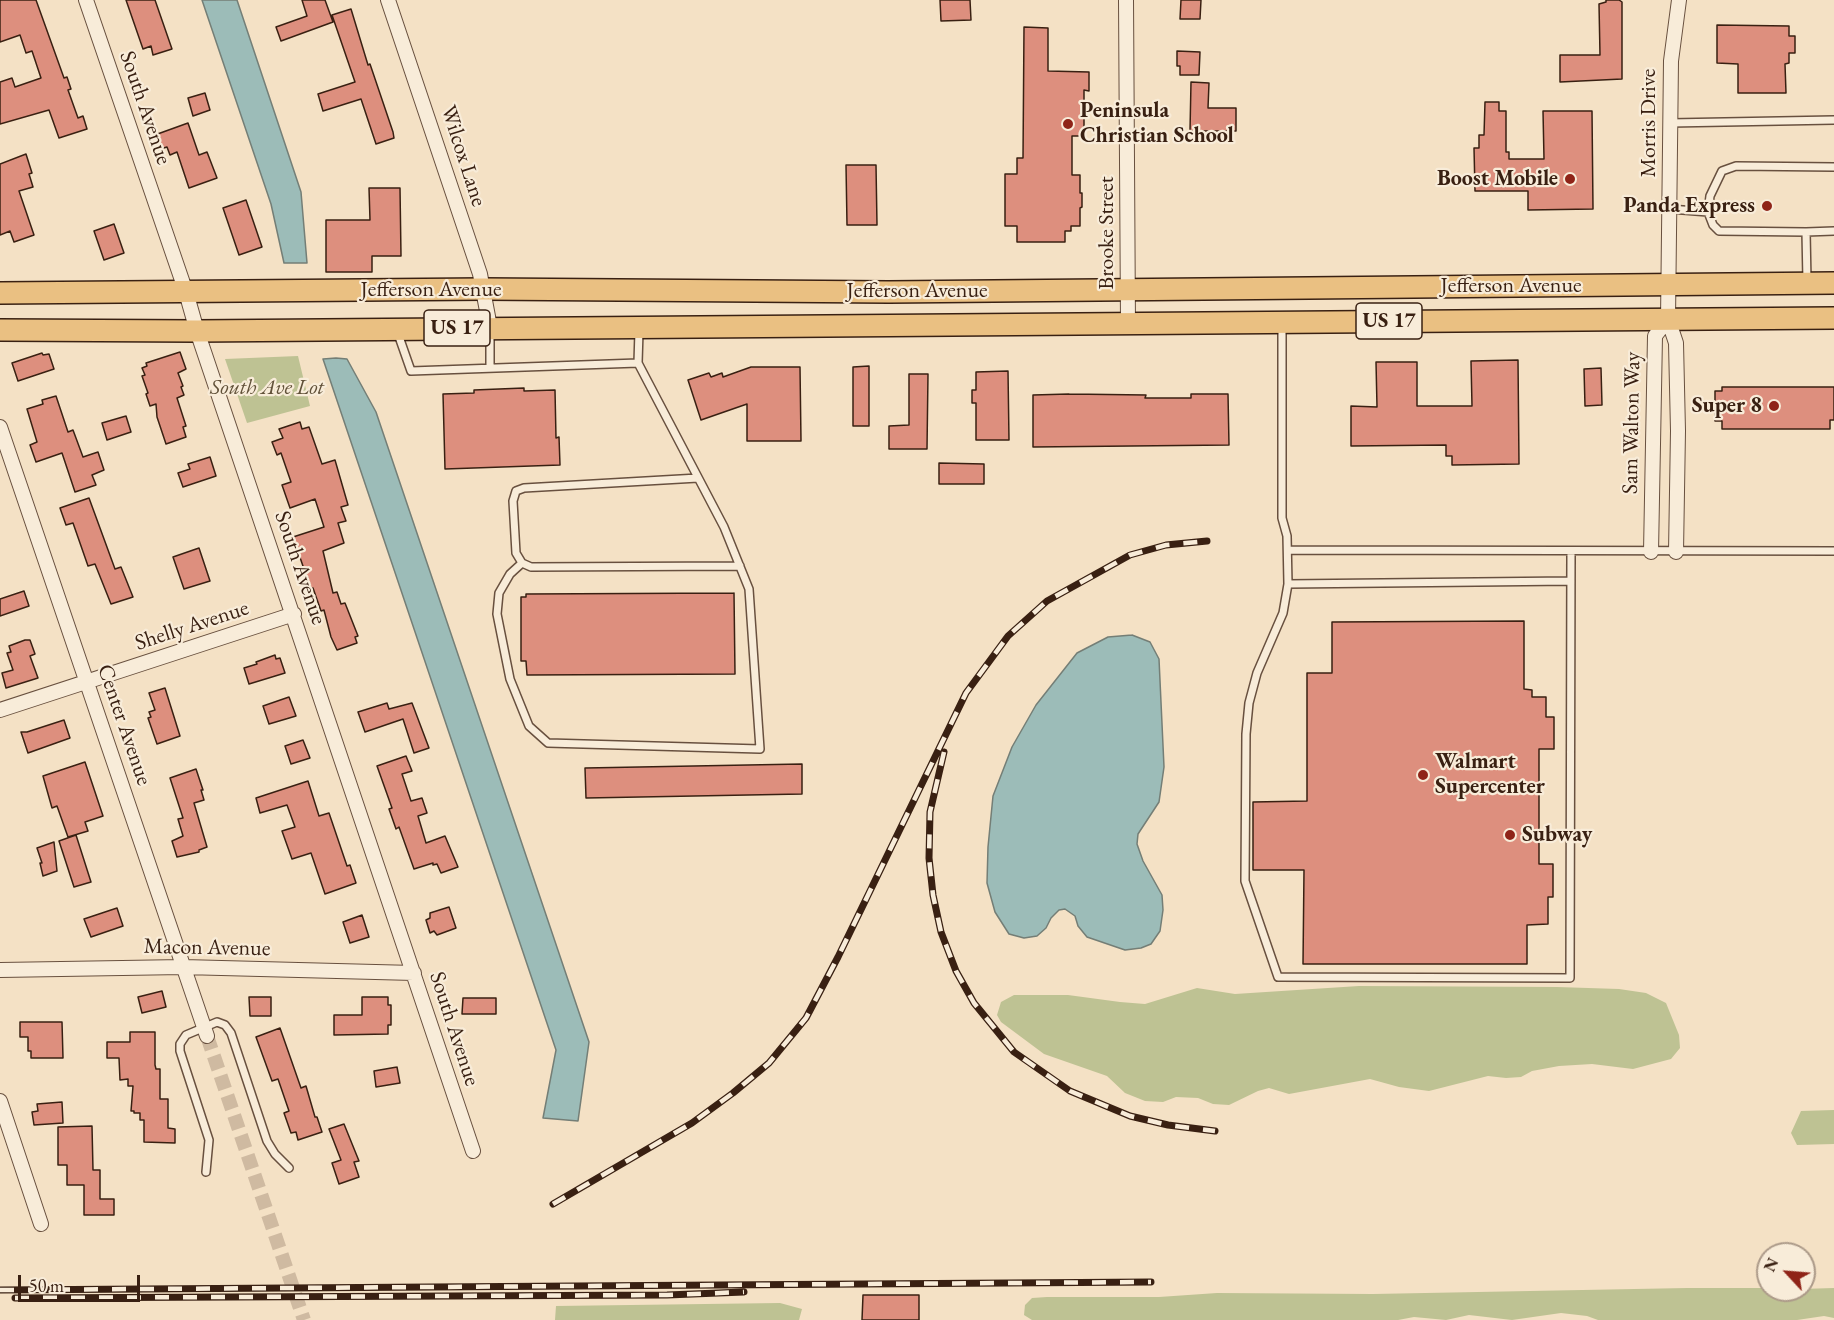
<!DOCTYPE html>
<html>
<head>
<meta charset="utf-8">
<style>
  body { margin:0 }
  #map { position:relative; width:1834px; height:1320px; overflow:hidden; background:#f4e1c5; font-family:"EB Garamond",serif }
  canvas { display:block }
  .north { position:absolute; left:1756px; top:1242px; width:60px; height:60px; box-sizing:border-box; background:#f8ecd9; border:2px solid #ac9a89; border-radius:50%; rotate:296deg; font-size:16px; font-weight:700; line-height:24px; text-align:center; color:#392012 }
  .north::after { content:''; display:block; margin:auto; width:21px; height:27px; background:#8f2418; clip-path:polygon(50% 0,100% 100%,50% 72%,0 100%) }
  .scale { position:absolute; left:18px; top:1275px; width:122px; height:27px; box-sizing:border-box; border:3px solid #392012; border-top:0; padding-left:8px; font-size:18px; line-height:21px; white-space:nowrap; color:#392012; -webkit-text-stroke:4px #f8ecd9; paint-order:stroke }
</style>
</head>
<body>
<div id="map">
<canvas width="1834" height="1320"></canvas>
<div class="north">N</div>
<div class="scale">50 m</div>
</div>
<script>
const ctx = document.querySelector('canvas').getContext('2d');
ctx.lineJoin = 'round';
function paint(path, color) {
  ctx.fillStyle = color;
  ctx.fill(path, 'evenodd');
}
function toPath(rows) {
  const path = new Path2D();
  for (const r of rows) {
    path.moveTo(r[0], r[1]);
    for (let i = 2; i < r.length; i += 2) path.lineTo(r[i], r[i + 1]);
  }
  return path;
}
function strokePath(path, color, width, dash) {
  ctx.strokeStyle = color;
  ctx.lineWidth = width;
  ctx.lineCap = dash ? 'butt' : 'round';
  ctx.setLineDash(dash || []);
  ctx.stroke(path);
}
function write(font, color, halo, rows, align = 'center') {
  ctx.font = font + ' "EB Garamond",serif';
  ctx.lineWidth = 4.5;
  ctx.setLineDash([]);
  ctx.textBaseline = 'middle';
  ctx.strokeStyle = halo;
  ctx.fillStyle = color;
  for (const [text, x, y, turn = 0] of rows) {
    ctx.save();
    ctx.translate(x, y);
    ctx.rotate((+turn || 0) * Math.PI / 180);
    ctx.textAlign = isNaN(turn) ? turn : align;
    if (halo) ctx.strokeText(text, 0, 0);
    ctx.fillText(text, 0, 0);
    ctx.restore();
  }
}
const green = toPath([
  [298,356,310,406,247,423,225,359],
  [1359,986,1557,987,1619,989,1646,993,1666,1003,1679,1035,1680,1048,1671,1059,1633,1069,1592,1064,1559,1066,1532,1071,1521,1077,1506,1078,1488,1076,1429,1091,1399,1087,1370,1079,1289,1094,1269,1088,1258,1091,1229,1105,1213,1104,1198,1098,1176,1097,1163,1102,1145,1101,1125,1093,1107,1076,1044,1054,1001,1022,997,1015,1001,1002,1014,995,1068,995,1120,1002,1145,1004,1197,988,1235,994],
  [1834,1110,1834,1144,1797,1145,1791,1133,1801,1111],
  [1687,1288,1768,1288,1768,1290,1834,1288,1834,1318,1824,1316,1797,1320,1598,1320,1587,1316,1561,1313,1512,1320,1469,1315,1446,1320,1414,1317,1398,1320,1032,1320,1024,1315,1025,1305,1032,1298,1047,1297,1159,1297,1217,1293,1373,1294],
  [780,1303,802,1309,799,1320,555,1320,556,1306]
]);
const water = toPath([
  [202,0,237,0,301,192,307,263,284,263,271,204,202,0],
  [336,358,347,359,376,412,589,1042,578,1121,543,1118,556,1050,323,359,336,358],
  [1132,635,1150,642,1159,659,1164,767,1159,802,1138,834,1137,844,1143,861,1162,895,1163,910,1160,931,1151,944,1141,948,1125,950,1087,937,1078,926,1075,916,1065,909,1059,910,1051,918,1046,928,1037,936,1024,938,1009,934,995,912,987,883,988,847,993,796,1012,747,1036,705,1077,653,1108,637,1132,635]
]);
const building = toPath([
  [0,0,36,0,64,78,67,77,71,89,68,90,78,118,83,116,87,129,59,138,49,110,0,124,0,82,12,78,15,87,41,78,32,51,26,53,20,35,0,42,0,0],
  [126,0,155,0,172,49,153,55,151,46,143,49,126,0],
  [302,0,325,0,333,22,281,41,276,27,307,16,302,0],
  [940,0,970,0,971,20,941,21,940,0],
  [1181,0,1201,0,1200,19,1180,19,1181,0],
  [1606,0,1619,0,1622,2,1622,79,1560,82,1560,55,1600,55,1599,4,1606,2,1606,0],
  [351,9,368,65,370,64,393,132,394,138,376,144,361,99,323,111,318,94,355,82,332,15,351,9],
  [1717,25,1789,26,1789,36,1795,36,1795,53,1789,53,1789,63,1785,64,1786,93,1738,93,1738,64,1717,63,1717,25],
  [1024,27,1048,28,1048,71,1089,72,1089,91,1084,90,1084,136,1072,136,1072,175,1080,175,1080,193,1082,193,1082,207,1080,208,1080,226,1071,226,1071,231,1065,231,1065,242,1017,242,1017,226,1005,226,1005,174,1017,174,1017,158,1023,158,1024,27],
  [1177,51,1200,52,1199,75,1180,75,1180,66,1177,66,1177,51],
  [1191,82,1209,83,1208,108,1236,108,1236,131,1190,131,1191,82],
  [205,93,210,110,193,116,188,98,205,93],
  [1485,102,1499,102,1499,111,1506,111,1506,152,1509,152,1509,159,1544,159,1543,111,1592,111,1593,209,1528,210,1528,191,1475,191,1474,148,1479,148,1479,135,1484,135,1485,102],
  [188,123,199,155,207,152,217,178,189,188,177,152,170,155,167,147,157,150,152,136,188,123],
  [26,154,32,173,29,174,33,187,19,191,34,235,14,242,10,231,0,235,0,164,26,154],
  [846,165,876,165,877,225,847,225,846,165],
  [369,188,400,188,401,256,372,256,372,272,326,272,326,220,370,220,369,188],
  [246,200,262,247,239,255,223,208,246,200],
  [114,224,124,253,104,260,94,231,114,224],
  [180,352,186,369,178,373,183,386,181,387,184,395,177,398,186,426,183,427,186,437,166,444,157,417,156,404,150,406,146,394,148,393,142,376,145,375,142,368,147,366,146,363,180,352],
  [42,353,43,355,49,354,54,369,18,381,12,363,42,353],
  [1518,360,1519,464,1452,465,1452,456,1446,456,1446,445,1351,446,1351,406,1377,407,1376,362,1417,362,1417,406,1472,406,1471,361,1518,360],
  [869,366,869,426,853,426,853,367,869,366],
  [751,367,800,367,801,441,747,441,747,404,701,420,688,380,709,373,711,377,722,373,723,377,751,367],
  [1601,368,1602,405,1585,406,1584,369,1601,368],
  [1008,371,1009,440,976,440,976,403,972,403,972,390,976,390,976,372,1008,371],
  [909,374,928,374,927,449,889,449,889,426,909,425,909,374],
  [1722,387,1834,387,1834,420,1830,420,1830,429,1722,429,1722,421,1715,421,1715,391,1722,391,1722,387],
  [524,388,524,391,555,390,556,438,559,437,560,465,445,469,443,394,474,393,474,390,524,388],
  [1069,394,1146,395,1145,398,1191,398,1191,394,1228,394,1229,445,1033,447,1033,395,1069,394],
  [56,396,68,432,73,430,83,457,98,452,104,470,92,475,96,485,75,492,62,453,36,462,30,445,37,442,27,409,43,404,42,400,56,396],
  [126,416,131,432,107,440,102,423,126,416],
  [300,422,302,429,309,427,322,464,335,460,348,505,341,507,346,521,338,523,344,543,323,551,333,593,337,592,341,604,345,603,358,636,355,637,357,643,337,650,331,637,324,610,321,611,313,588,306,589,303,572,305,572,293,537,324,527,315,499,290,508,282,485,291,482,281,453,277,455,272,442,283,438,279,429,300,422],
  [210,457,216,476,183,487,178,473,190,469,188,464,210,457],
  [939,463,984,464,984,484,939,484,939,463],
  [89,498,115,569,121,567,133,597,111,604,95,564,88,566,73,523,66,525,60,508,89,498],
  [199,548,210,581,184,589,173,557,199,548],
  [24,591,29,606,0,616,0,599,24,591],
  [734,593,735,674,527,675,526,661,521,661,521,597,526,597,526,594,734,593],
  [1524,621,1524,689,1532,690,1532,697,1546,697,1546,717,1554,717,1554,749,1539,749,1539,864,1553,864,1553,897,1548,897,1548,924,1527,925,1527,964,1303,964,1304,870,1253,870,1253,802,1307,801,1307,673,1332,673,1332,622,1524,621],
  [25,640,30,640,35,654,30,656,38,678,6,688,2,673,13,670,7,653,11,652,9,646,25,640],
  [275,655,276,659,280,658,285,673,249,684,244,668,257,664,256,662,275,655],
  [165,688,180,736,157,744,148,718,151,717,149,712,155,710,149,693,165,688],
  [289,697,296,716,269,724,263,706,289,697],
  [387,703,389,709,412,703,429,748,414,753,403,719,365,732,358,712,387,703],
  [64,720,70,738,28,753,21,732,27,732,64,720],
  [303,740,310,758,291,764,285,746,303,740],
  [406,756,412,771,402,774,411,801,422,798,427,813,418,816,426,843,445,836,458,867,441,873,437,864,433,865,433,863,414,869,399,827,396,829,389,809,392,808,377,766,406,756],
  [85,762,103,816,85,822,88,831,68,837,57,806,52,808,43,776,85,762],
  [802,764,802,794,586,798,585,768,802,764],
  [196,769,203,790,201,790,204,800,194,803,207,847,199,850,199,852,177,857,172,841,183,836,178,819,183,818,170,778,196,769],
  [308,781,319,816,329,813,347,866,350,865,356,883,325,894,311,853,292,859,282,831,295,827,287,805,260,813,256,798,308,781],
  [76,835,91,882,74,887,59,841,76,835],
  [54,842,57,871,43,876,40,863,42,863,37,848,54,842],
  [449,907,456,928,437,935,434,931,430,933,426,920,430,918,430,913,449,907],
  [117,908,123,926,91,937,84,919,117,908],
  [362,915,369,937,350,943,343,922,362,915],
  [162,991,166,1007,142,1013,138,997,162,991],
  [249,997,271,997,271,1016,250,1016,249,997],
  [362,997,388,997,388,1005,391,1005,391,1025,388,1025,388,1034,334,1035,334,1015,362,1015,362,997],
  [463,998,496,998,496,1014,462,1014,463,998],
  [20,1022,62,1022,63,1058,31,1058,31,1051,28,1051,28,1037,20,1037,20,1022],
  [280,1028,301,1088,306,1086,315,1117,317,1117,322,1132,298,1140,296,1132,291,1133,284,1113,289,1111,278,1079,272,1081,256,1037,280,1028],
  [130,1032,155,1032,155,1065,156,1069,160,1069,160,1099,168,1099,168,1128,175,1129,175,1143,144,1142,144,1120,140,1120,140,1113,134,1113,134,1111,131,1111,133,1086,128,1086,128,1079,120,1080,119,1058,107,1058,107,1042,130,1042,130,1032],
  [397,1067,400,1083,376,1087,374,1071,397,1067],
  [62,1102,63,1123,34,1125,32,1112,38,1111,37,1104,62,1102],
  [344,1124,359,1161,354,1162,359,1177,339,1184,332,1163,341,1160,329,1129,344,1124],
  [92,1126,93,1170,100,1170,100,1199,114,1199,114,1215,84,1215,84,1185,67,1185,67,1165,58,1165,58,1127,92,1126],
  [863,1295,919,1295,919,1320,862,1320,863,1295]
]);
const streetTunnel = toPath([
  [207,1036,304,1320]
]);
const lane = toPath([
  [1670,123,1834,120],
  [1670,209,1708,212,1713,225,1719,231,1806,232,1807,281],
  [1708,212,1710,196,1722,171,1736,166,1834,167],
  [1806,232,1834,231],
  [1282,325,1282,518,1287,536,1288,584,1283,613,1257,673,1249,703,1246,734,1245,881,1278,977,1570,978,1571,551],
  [490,330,490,367],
  [397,331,411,371,638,363,639,331],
  [698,478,524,488,516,491,513,501,516,553,522,563,531,567,740,566],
  [1288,550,1834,551],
  [522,563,510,574,499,593,497,614,510,679,529,726,548,743,760,749,749,589,724,527,638,363],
  [1288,584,1571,581],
  [206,1172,209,1140,180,1051,180,1044,186,1035,217,1022,225,1025,231,1033,267,1141,275,1154,289,1168]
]);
const street = toPath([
  [86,0,186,292,197,331,473,1151],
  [388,0,480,274,490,327],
  [1126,0,1128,323],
  [0,427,207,1036],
  [1651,552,1655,336,1668,319],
  [1676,552,1678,431,1676,343,1668,319,1671,61,1679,0],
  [0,710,294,614],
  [0,970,183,967,414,973],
  [0,1101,41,1224]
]);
const primary = toPath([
  [0,293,484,289,889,292,1834,283],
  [0,330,197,331,1834,318]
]);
const rail = toPath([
  [944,752,930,812,929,858,933,895,941,932,956,971,974,1003,1014,1052,1070,1091,1130,1116,1168,1125,1215,1131],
  [553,1204,692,1123,733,1093,769,1063,806,1018,838,957,966,693,1008,636,1047,601,1130,555,1166,545,1207,541],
  [0,1290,1151,1282],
  [15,1298,667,1295,744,1292]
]);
const markers = [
  [1068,124,6,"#8f2418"],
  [1570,179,6,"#8f2418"],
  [1767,206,6,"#8f2418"],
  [1774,406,6,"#8f2418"],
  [1423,775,6,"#8f2418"],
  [1510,835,6,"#8f2418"]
];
const shields = [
  [1389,321,66],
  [457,328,66]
];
const shieldNames = [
  ["US 17",1389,321],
  ["US 17",457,328]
];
const streetNames = [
  ["South Avenue",145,108,71],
  ["Morris Drive",1649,123,-90],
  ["Wilcox Lane",463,156,72],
  ["Brooke Street",1107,233,-90],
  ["Jefferson Avenue",1511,286],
  ["Jefferson Avenue",431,290],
  ["Jefferson Avenue",917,291],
  ["Sam Walton Way",1632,423,-89],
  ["South Avenue",300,568,71],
  ["Shelly Avenue",192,626,-18],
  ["Center Avenue",124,725,71],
  ["Macon Avenue",207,948,1],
  ["South Avenue",454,1029,72]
];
const poiNames = [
  ["Peninsula",1080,111],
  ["Christian School",1080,136],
  ["Boost Mobile",1558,179,"right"],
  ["Panda Express",1755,206,"right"],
  ["Super 8",1762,406,"right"],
  ["Walmart",1435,762],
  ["Supercenter",1435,787],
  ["Subway",1522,835]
];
const parkNames = [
  ["South Ave Lot",267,388]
];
paint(green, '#bec293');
paint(water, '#9cbcb8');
strokePath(water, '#747e76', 1.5);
paint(building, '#dd8f7e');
strokePath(building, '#392012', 1.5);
strokePath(streetTunnel, '#cfbaa1', 14, [14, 7]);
strokePath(lane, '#68503f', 10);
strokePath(street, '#68503f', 16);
strokePath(primary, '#392012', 24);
strokePath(lane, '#f8ecd9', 7);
strokePath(street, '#f8ecd9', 14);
strokePath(primary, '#eac082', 21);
strokePath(rail, '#392012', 7);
strokePath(rail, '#f8ecd9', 4.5, [14]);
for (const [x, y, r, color] of markers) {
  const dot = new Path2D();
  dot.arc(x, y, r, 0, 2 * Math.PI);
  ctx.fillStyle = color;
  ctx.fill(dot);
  strokePath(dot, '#f8ecd9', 2);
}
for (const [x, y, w] of shields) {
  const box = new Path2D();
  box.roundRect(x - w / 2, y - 18, w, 36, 4.5);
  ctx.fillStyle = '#f8ecd9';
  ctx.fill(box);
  strokePath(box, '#392012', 1.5);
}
write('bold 21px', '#392012', null, shieldNames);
write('22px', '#392012', '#f8ecd9', streetNames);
write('bold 22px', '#392012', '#f8ecd9', poiNames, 'left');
write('italic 22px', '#615139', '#f8ecd9', parkNames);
</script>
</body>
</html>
